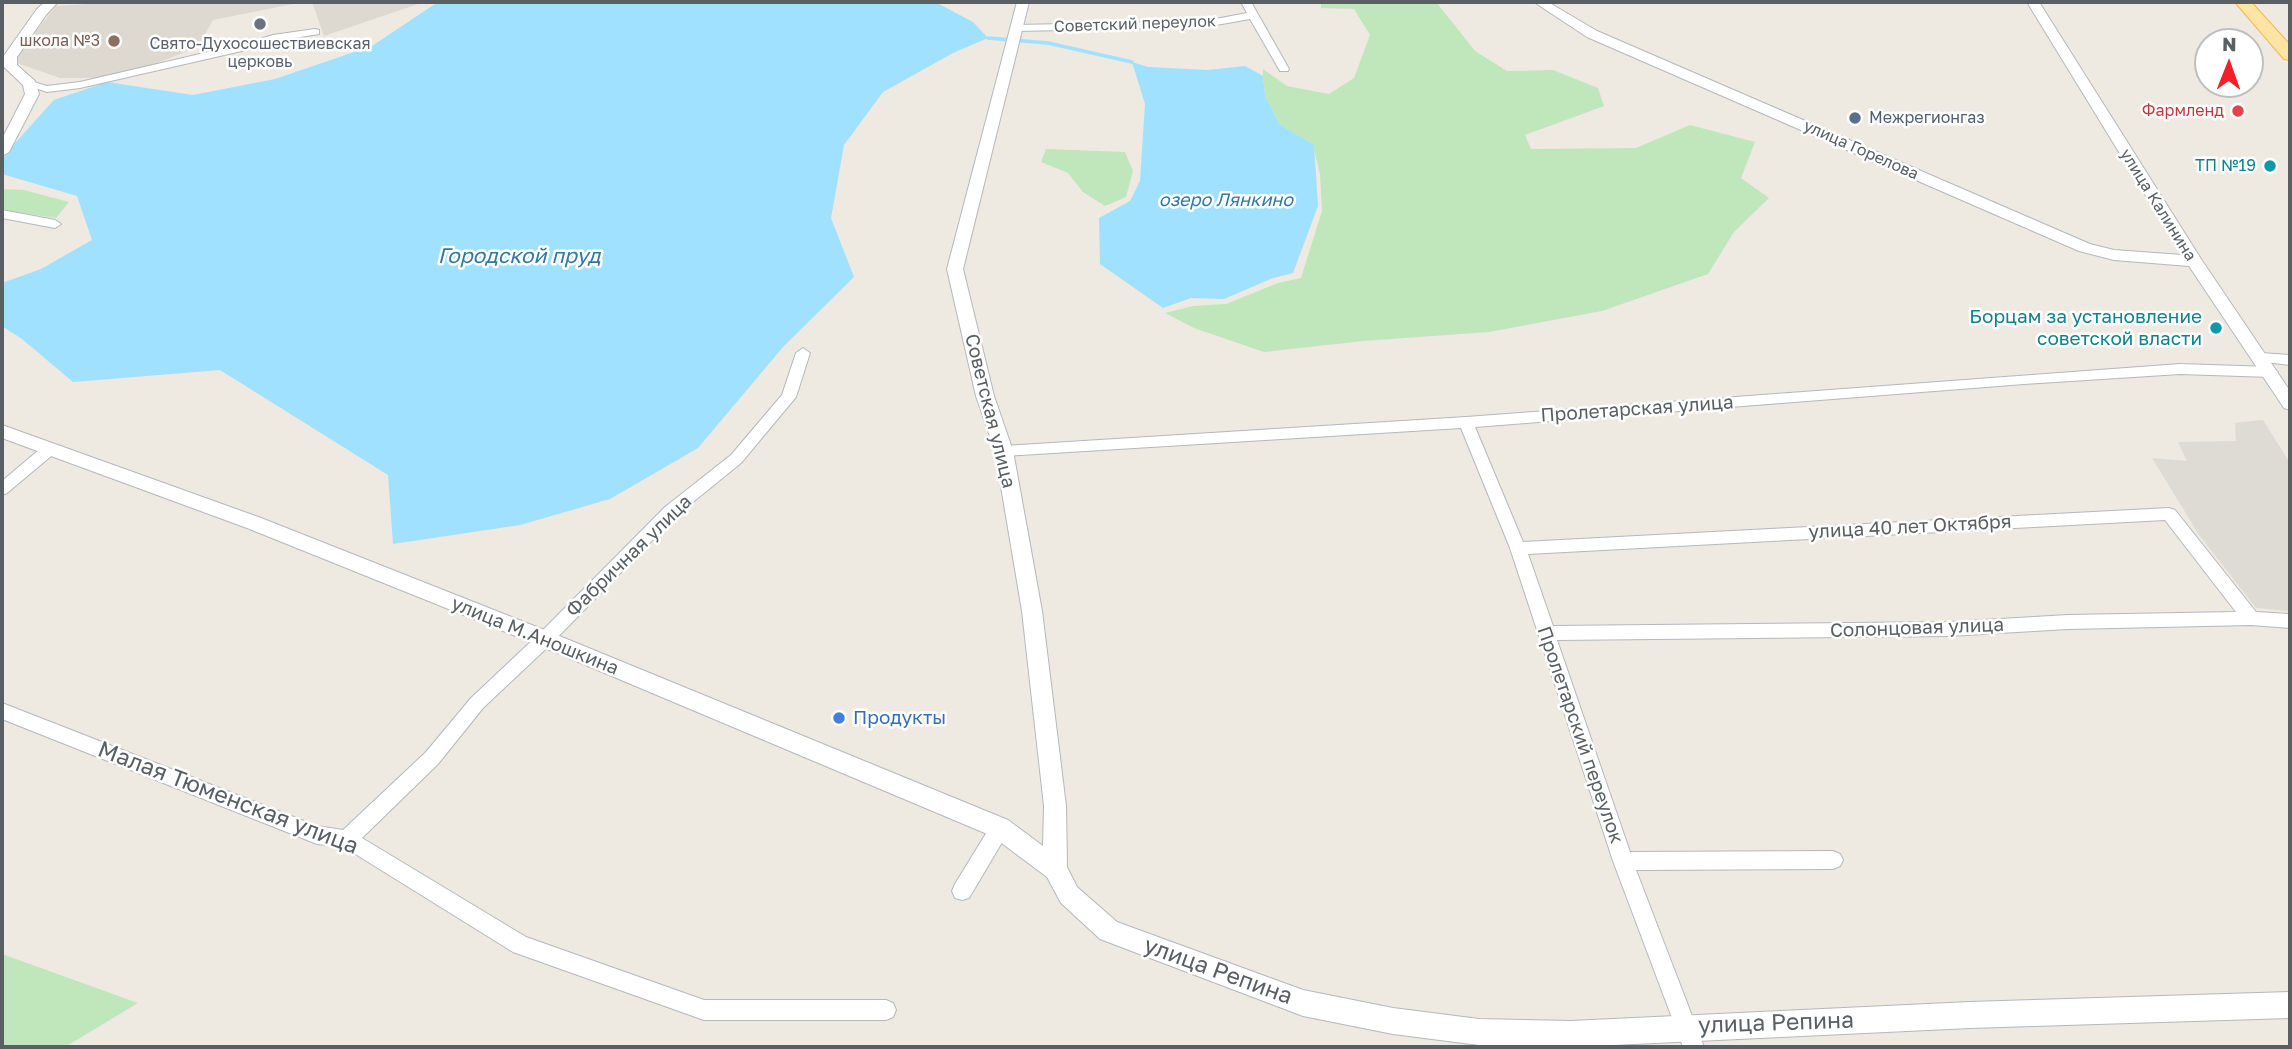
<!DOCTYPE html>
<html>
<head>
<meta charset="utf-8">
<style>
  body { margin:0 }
  #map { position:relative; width:2292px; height:1049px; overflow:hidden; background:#eee9e1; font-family:"Golos Text",sans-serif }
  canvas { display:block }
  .frame { position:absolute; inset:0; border:4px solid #595f63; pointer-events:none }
  .north { position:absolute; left:2194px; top:28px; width:70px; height:70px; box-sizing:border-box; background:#fff; border:2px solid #bdbfc1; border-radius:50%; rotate:1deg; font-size:19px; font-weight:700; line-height:28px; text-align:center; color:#595f63 }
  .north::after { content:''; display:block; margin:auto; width:24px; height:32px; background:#f42029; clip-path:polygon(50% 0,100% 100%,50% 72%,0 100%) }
</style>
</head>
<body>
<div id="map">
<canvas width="2292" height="1049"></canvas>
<div class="frame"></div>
<div class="north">N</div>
</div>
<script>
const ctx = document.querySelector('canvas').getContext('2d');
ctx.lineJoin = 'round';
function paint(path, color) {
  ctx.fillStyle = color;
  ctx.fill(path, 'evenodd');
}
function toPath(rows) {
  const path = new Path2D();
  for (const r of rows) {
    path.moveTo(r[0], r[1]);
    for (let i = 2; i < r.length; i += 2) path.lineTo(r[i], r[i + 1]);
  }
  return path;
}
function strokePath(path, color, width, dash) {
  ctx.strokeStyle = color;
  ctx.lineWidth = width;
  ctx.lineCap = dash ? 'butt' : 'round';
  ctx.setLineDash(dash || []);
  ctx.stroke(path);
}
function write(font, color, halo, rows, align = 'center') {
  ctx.font = font + ' "Golos Text",sans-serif';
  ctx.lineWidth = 5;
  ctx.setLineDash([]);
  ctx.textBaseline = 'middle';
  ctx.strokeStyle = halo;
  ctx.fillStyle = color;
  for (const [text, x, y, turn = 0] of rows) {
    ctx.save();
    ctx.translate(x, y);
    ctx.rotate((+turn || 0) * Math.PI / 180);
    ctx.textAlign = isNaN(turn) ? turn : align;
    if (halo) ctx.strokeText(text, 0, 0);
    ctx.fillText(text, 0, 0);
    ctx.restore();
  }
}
const industrial = toPath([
  [2263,420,2290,463,2290,611,2256,608,2199,535,2152,458,2187,461,2178,442,2236,441,2235,423]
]);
const education = toPath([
  [119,2,297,2,298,3,213,20,198,47,144,68,96,78,60,78,17,63,19,53,56,6],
  [312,2,418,2,421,3,324,36]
]);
const green = toPath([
  [1321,2,1436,2,1475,51,1507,71,1553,70,1598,88,1604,106,1525,135,1531,149,1636,148,1690,125,1755,142,1741,178,1769,198,1734,232,1708,274,1602,311,1489,332,1363,341,1264,352,1194,328,1165,313,1193,306,1226,304,1278,283,1301,278,1322,211,1320,174,1313,145,1280,125,1265,96,1263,76,1263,69,1287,86,1329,94,1354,78,1370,35,1354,9,1321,8],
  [1046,149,1125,152,1133,171,1126,197,1105,206,1083,192,1068,173,1041,162],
  [2,189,24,190,69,202,56,218,9,211,2,208],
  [2,954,138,1003,65,1047,2,1047]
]);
const water = toPath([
  [438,2,935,2,973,22,988,38,953,53,883,92,844,145,831,218,854,277,783,347,698,448,610,499,520,525,393,544,388,475,220,370,73,382,22,339,2,326,2,283,41,269,92,240,77,196,2,174,2,143,15,143,54,100,107,82,193,95,275,79,372,46],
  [1132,62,1148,67,1208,70,1245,66,1263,76,1265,96,1280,125,1314,145,1318,206,1293,273,1273,278,1224,299,1191,298,1163,308,1100,264,1099,218,1130,201,1140,181,1145,104]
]);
const stream = toPath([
  [988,38,1048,43,1132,62]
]);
const minor = toPath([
  [1241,2,1251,2,1289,69,1288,71,1280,71,1250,19,1205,27,1017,31,1012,28,1017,25,1205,21,1247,13,1241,2],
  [315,29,319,30,319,34,275,41,246,50,80,88,47,92,24,84,30,81,47,86,80,82,243,44,273,35,315,29],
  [2,210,55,220,61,224,55,228,2,218,2,210],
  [803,348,810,353,796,397,741,463,677,515,551,644,483,708,438,764,362,838,526,937,704,1000,886,1000,893,1003,896,1010,893,1017,886,1020,704,1020,513,952,344,847,317,844,2,719,2,703,317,826,343,830,426,752,471,698,539,634,665,507,731,455,782,395,796,353,803,348],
  [2261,353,2290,355,2290,365,2256,361,2254,358,2261,353],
  [2180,364,2271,367,2278,372,2271,377,2180,374,2024,384,1475,427,1523,542,2169,508,2175,510,2256,612,2290,614,2290,628,2251,625,2068,629,1949,636,1557,640,1630,852,1833,851,1840,854,1843,860,1840,866,1833,869,1636,870,1704,1047,1683,1047,1613,861,1510,548,1461,428,1004,456,997,451,1004,446,1466,417,2180,364],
  [2165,520,2236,612,2068,615,1949,622,1553,626,1528,554,2165,520],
  [51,443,58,448,56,452,7,493,2,495,2,481,46,444,51,443],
  [1000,819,1007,822,1009,828,1007,834,969,898,962,900,955,898,952,891,955,884,993,822,1000,819]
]);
const tertiary = toPath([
  [45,2,58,2,46,15,17,57,17,65,35,81,39,94,9,152,2,156,2,139,25,94,23,85,3,66,3,57,37,9,45,2],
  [1017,2,1029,2,963,269,994,396,1013,451,1042,611,1066,806,1067,867,1077,887,1117,922,1303,990,1393,1008,1479,1019,1571,1021,1970,1002,2290,992,2290,1018,1970,1028,1571,1047,1479,1045,1393,1034,1303,1016,1100,939,1061,903,1047,877,992,836,538,645,247,528,2,438,2,425,261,518,552,633,1008,820,1043,846,1044,806,1022,611,995,451,976,396,947,269,1017,2],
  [1534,2,1548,2,1597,31,2090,244,2114,250,2182,255,2027,2,2039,2,2201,259,2290,391,2290,410,2284,408,2189,266,2114,260,2079,251,1587,37,1534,2]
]);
const primary = toPath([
  [2235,2,2251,2,2290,45,2290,60,2284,59,2235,2]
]);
const markers = [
  [260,24,7,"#6b7280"],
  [114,41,7,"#8d6e63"],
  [2238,111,7,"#e0444e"],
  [1855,118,7,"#5c6f8a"],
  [2270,166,7,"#0f9aa8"],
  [2216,328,7,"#0f9aa8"],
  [839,718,7,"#3f7fe0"]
];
const farStreetnames = [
  ["Советский переулок",1135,24,-2],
  ["улица Горелова",1861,150,24],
  ["улица Калинина",2158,205,58]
];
const farEducationnames = [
  ["школа №3",100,41]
];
const farWorshipnames = [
  ["Свято-Духосошествиевская",260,44],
  ["церковь",260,62]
];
const farHealthnames = [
  ["Фармленд",2224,111]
];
const farServicenames = [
  ["Межрегионгаз",1869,118]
];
const farCulturenames = [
  ["ТП №19",2256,166]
];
const farWaternames = [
  ["озеро Лянкино",1226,200]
];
const cultureNames = [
  ["Борцам за установление",2202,317],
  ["советской власти",2202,339]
];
const streetNames = [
  ["Пролетарская улица",1637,409,-4],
  ["Советская улица",990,411,76],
  ["улица 40 лет Октября",1910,527,-3],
  ["Фабричная улица",629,556,-44],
  ["Солонцовая улица",1917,628,-2],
  ["улица М.Аношкина",535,636,22],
  ["Пролетарский переулок",1580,735,71]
];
const shopNames = [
  ["Продукты",853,718]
];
const waterNames = [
  ["Городской пруд",519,256]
];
const nearStreetnames = [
  ["Малая Тюменская улица",228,798,21],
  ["улица Репина",1218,971,20],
  ["улица Репина",1776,1023,-2]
];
paint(industrial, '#dedbd5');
paint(education, '#ddd8d0');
paint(green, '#c0e7bb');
paint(water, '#9fe1ff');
strokePath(stream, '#9fe1ff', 3.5);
strokePath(minor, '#b4b8bd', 2);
strokePath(tertiary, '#b4b8bd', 2);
strokePath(primary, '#fbb54d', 2);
paint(minor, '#fff');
paint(tertiary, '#fff');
paint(primary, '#ffe5a4');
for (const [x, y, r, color] of markers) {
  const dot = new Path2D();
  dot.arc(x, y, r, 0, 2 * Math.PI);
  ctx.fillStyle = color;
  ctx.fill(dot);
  strokePath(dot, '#fff', 2.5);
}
write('16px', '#595f63', '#fff', farStreetnames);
write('16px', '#785e54', '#fff', farEducationnames, 'right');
write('16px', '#5b616d', '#fff', farWorshipnames);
write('16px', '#be3a42', '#fff', farHealthnames, 'right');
write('16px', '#4e5e75', '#fff', farServicenames, 'left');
write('16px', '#0d838f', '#fff', farCulturenames, 'right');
write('italic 18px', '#3278a5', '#fff', farWaternames);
write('19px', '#0d838f', '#fff', cultureNames, 'right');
write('19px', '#595f63', '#fff', streetNames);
write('19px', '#366cbe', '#fff', shopNames, 'left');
write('italic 21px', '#3278a5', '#fff', waterNames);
write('23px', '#595f63', '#fff', nearStreetnames);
</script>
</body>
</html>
